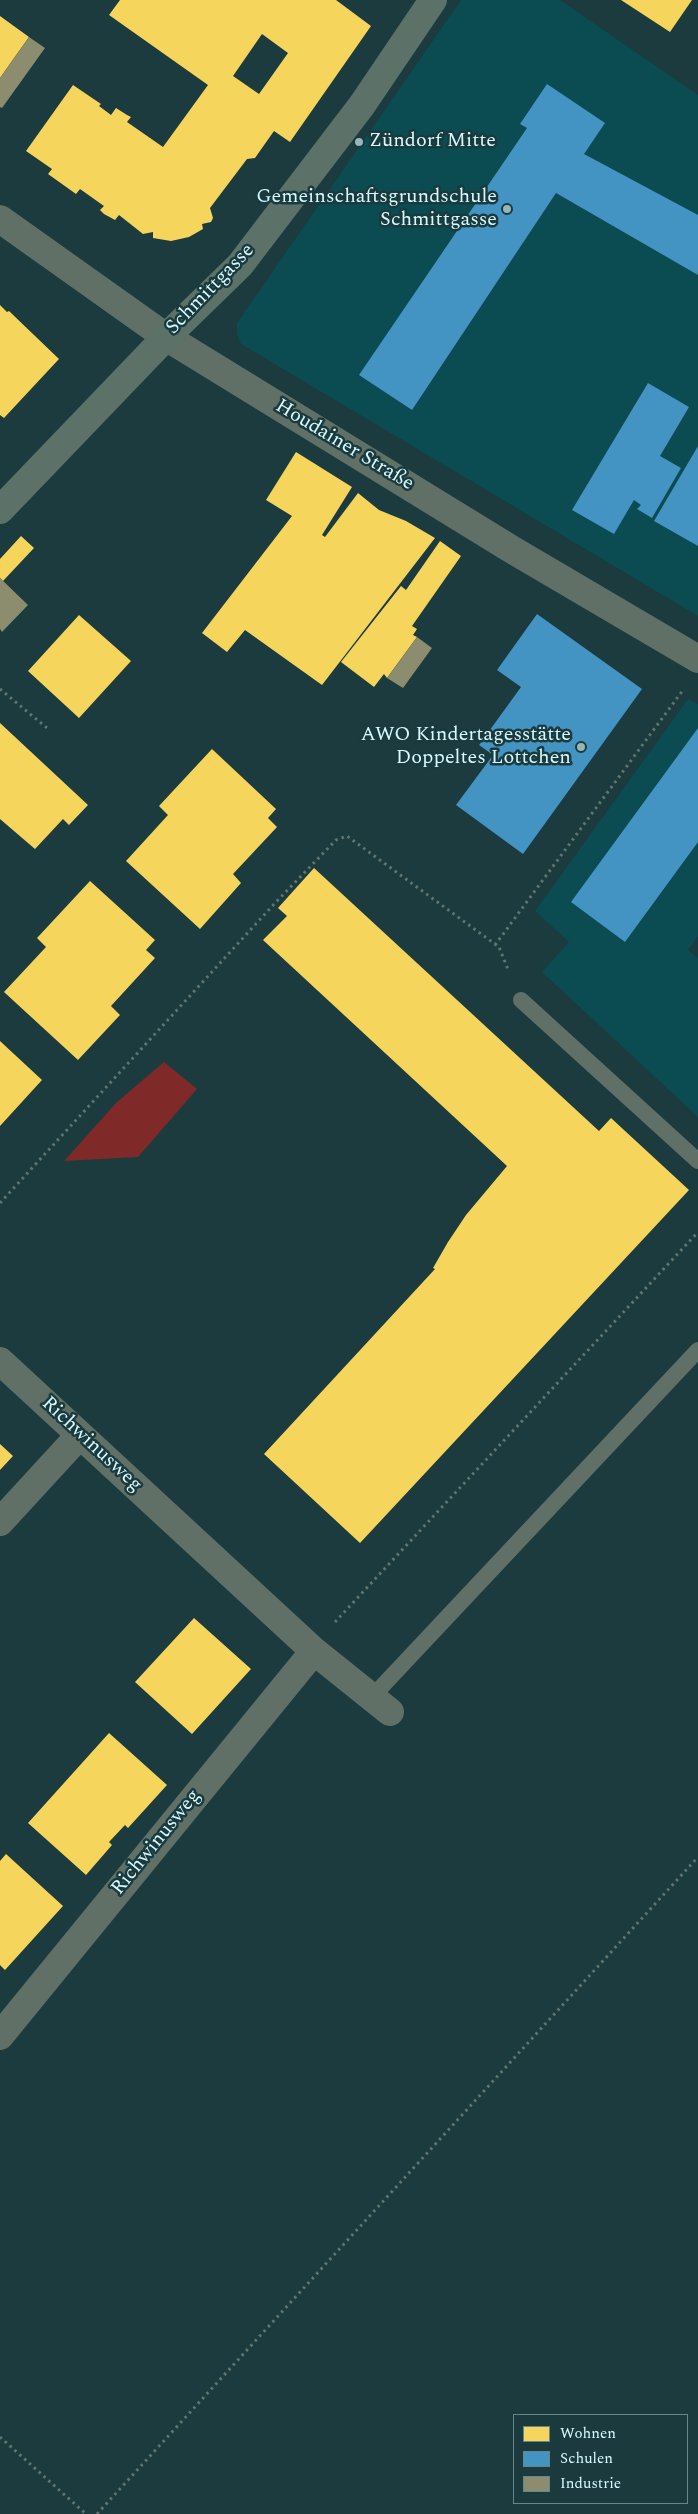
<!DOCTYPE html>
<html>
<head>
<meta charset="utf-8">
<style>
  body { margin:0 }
  #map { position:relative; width:698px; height:2514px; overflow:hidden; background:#1b3b3e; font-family:Spectral,serif }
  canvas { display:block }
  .legend { position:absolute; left:513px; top:2414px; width:175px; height:90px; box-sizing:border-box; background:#1a3a3e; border:1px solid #65878b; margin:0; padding:6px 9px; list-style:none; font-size:15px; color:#d6faff }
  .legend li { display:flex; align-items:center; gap:10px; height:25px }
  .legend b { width:25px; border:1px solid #65878b }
</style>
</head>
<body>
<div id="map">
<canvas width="698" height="2514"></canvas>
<ul class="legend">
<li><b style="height:14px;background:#f6d55c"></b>Wohnen</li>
<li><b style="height:14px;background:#4393c3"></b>Schulen</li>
<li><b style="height:14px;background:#8c8c6e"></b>Industrie</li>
</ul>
</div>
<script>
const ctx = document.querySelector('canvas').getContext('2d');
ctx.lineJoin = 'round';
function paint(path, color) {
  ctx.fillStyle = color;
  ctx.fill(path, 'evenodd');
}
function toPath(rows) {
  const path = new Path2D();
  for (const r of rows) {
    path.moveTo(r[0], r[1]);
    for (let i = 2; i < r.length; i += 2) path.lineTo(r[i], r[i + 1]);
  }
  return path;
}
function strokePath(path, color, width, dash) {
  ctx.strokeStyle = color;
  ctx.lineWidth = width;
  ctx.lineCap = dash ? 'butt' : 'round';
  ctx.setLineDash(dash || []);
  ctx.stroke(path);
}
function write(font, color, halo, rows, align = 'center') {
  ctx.font = font + ' Spectral,serif';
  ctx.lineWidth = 5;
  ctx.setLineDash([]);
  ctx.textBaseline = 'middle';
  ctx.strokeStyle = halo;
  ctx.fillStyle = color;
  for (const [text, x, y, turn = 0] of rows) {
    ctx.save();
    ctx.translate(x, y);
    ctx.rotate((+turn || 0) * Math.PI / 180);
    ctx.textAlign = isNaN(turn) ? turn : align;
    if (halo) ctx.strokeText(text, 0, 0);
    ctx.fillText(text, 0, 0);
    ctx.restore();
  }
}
const built = toPath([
  [461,0,560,0,698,95,698,616,241,344,237,334,237,323],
  [688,699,698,704,698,936,688,950,698,958,698,1117,542,972,569,942,535,911]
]);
const green = toPath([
  [164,1062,197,1089,138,1157,64,1161,117,1102]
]);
const homes = toPath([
  [120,0,336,0,371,26,290,142,274,131,255,158,247,159,210,208,213,218,211,222,202,224,203,229,189,237,171,241,153,238,153,232,143,234,119,215,115,220,104,214,100,210,104,206,80,189,76,194,48,174,52,169,26,151,73,85,101,104,99,106,111,115,116,108,127,115,131,117,127,122,163,147,208,85,109,15],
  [262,34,288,53,259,94,233,76],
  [621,0,692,0,670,32],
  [0,16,29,37,0,78],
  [0,305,7,312,9,311,59,359,4,418,0,415],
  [296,452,352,487,322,535,325,537,358,493,379,510,406,521,435,538,322,685,245,630,227,652,202,633,292,516,266,500],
  [21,536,34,548,3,581,0,578,0,559],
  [440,541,461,556,412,626,417,629,413,635,417,637,387,678,384,674,374,687,341,662,401,586,406,590],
  [79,615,131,661,79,718,28,671],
  [0,723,88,805,69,825,63,819,35,849,0,819],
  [212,749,276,809,268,818,277,827,233,874,241,883,200,929,126,861,168,815,159,806],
  [314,868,599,1131,611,1118,689,1190,360,1543,264,1454,435,1269,433,1268,448,1242,466,1215,507,1166,263,940,287,916,278,908],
  [90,881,155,940,146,950,155,958,111,1006,120,1015,78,1060,4,992,46,947,37,938],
  [0,1041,42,1080,0,1126],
  [0,1444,13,1456,0,1470],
  [194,1618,251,1669,192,1734,135,1682],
  [109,1733,167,1785,128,1828,125,1825,109,1842,112,1845,86,1875,28,1823],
  [6,1854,63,1906,5,1970,0,1965,0,1861]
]);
const schools = toPath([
  [547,84,605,123,584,154,698,215,698,275,556,193,412,410,359,375,527,128,520,124],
  [648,383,689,407,660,456,681,468,652,518,637,509,641,505,634,500,614,534,572,510],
  [698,446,698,546,654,521],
  [537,614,642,689,523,854,456,805,493,755,479,745,521,687,497,670],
  [698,728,698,842,625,942,571,902]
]);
const industry = toPath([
  [29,37,45,48,2,108,0,107,0,78],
  [0,578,28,605,2,632,0,629],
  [417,637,432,648,403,688,387,678]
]);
const path = toPath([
  [0,689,47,728],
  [495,945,683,690],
  [0,1203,276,902,336,840,347,836,499,947,509,972],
  [335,1622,698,1232],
  [0,2437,86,2514],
  [97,2514,698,1857]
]);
const service = toPath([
  [521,1000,698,1161],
  [372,1697,698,1350]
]);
const minor = toPath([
  [0,219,166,337,511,549,698,659],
  [0,1361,314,1651,390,1712],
  [0,1522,79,1436],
  [0,2036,314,1651]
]);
const secondary = toPath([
  [0,510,166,337,240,265,362,105,433,0]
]);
const markers = [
  [359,142,5,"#95b7bb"],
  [507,209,5,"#95b7bb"],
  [581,747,5,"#95b7bb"]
];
const poiNames = [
  ["Zündorf Mitte",369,142,"left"],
  ["Gemeinschaftsgrundschule",497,198],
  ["Schmittgasse",497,221],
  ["AWO Kindertagesstätte",571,736],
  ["Doppeltes Lottchen",571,759]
];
const streetNames = [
  ["Schmittgasse",211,290,-46],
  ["Houdainer Straße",344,446,31],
  ["Richwinusweg",91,1445,43],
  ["Richwinusweg",157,1843,-51]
];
paint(built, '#0b4b52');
paint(green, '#7f2a29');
paint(homes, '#f6d55c');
paint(schools, '#4393c3');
paint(industry, '#8c8c6e');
strokePath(path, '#62746e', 3, [2.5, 4]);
strokePath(service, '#607066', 16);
strokePath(minor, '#607066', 28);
strokePath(secondary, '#5c7167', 28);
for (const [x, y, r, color] of markers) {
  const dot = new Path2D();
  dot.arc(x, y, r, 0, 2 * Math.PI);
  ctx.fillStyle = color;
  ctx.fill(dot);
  strokePath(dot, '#1a3a3e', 2);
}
write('20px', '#d6faff', '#1a3a3e', poiNames, 'right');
write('20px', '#d6faff', '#1a3a3e', streetNames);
</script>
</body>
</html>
